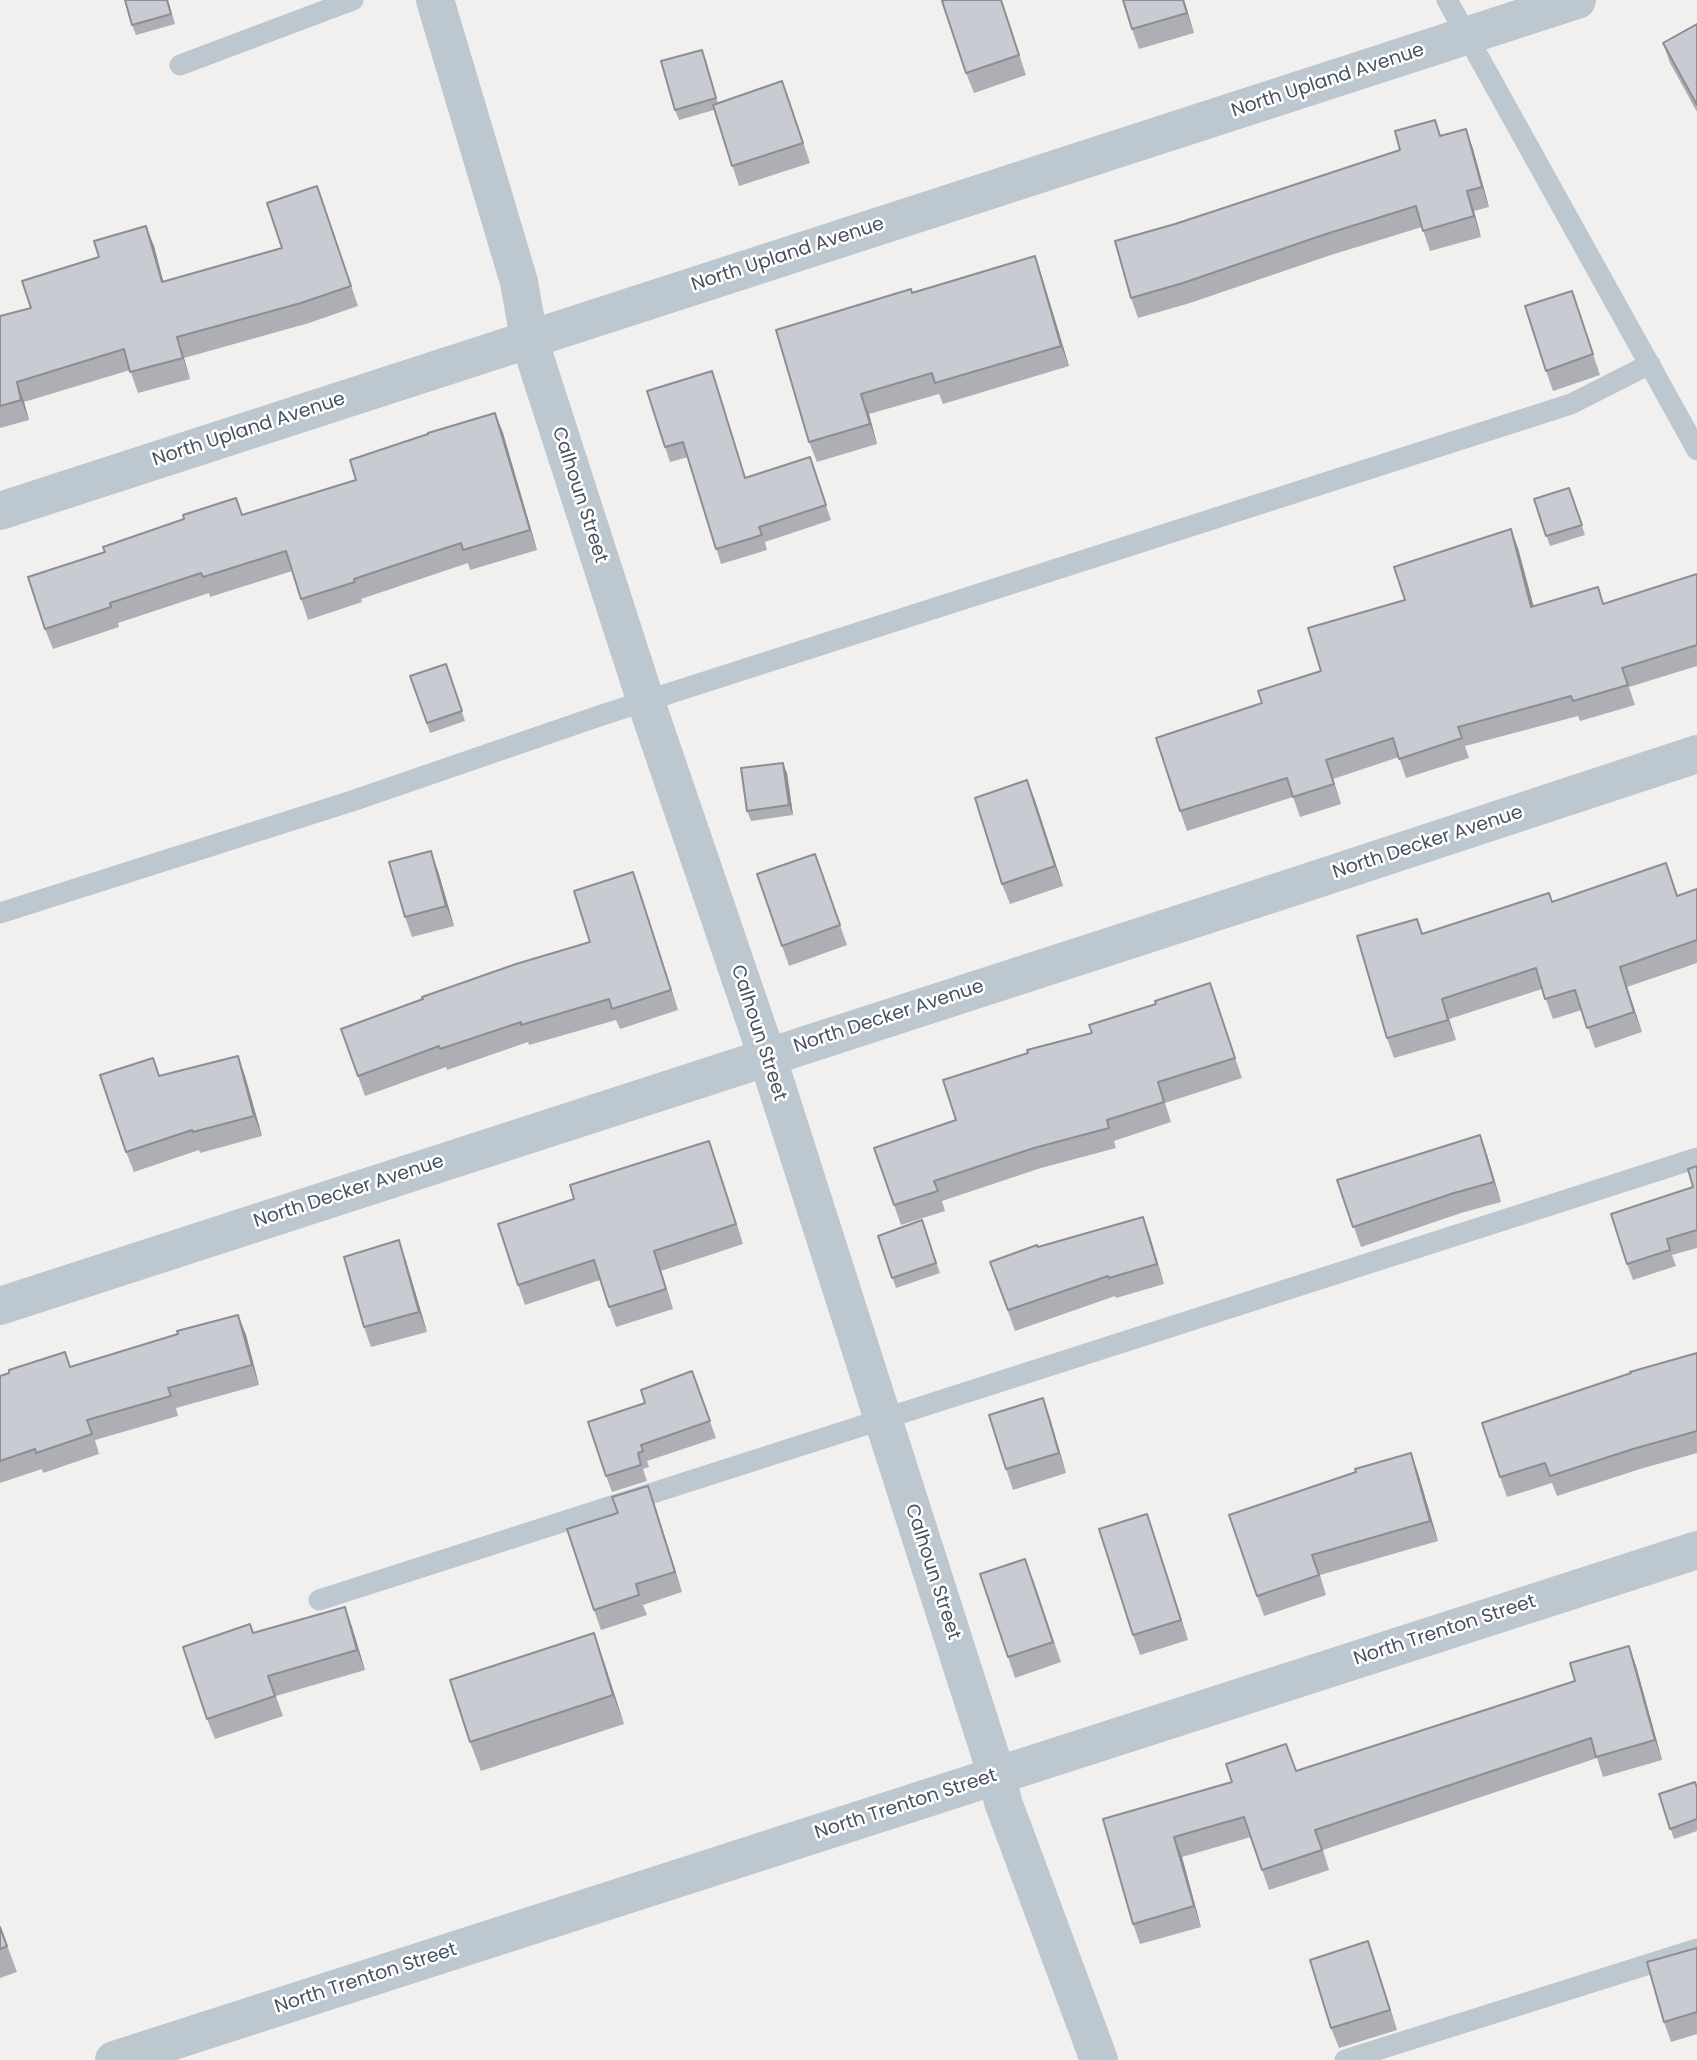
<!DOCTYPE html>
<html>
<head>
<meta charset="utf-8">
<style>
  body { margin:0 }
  canvas { display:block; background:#f2efef }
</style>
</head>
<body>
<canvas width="1697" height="2060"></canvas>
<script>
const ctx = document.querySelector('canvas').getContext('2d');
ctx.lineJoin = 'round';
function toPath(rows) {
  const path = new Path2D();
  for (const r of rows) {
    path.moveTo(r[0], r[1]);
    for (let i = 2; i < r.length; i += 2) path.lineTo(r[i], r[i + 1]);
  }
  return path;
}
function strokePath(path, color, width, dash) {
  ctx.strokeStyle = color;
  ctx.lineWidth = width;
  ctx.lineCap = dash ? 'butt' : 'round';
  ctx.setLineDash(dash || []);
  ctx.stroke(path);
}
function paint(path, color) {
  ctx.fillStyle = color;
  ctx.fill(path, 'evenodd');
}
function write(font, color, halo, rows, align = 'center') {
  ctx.font = font + ' Poppins,sans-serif';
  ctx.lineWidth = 5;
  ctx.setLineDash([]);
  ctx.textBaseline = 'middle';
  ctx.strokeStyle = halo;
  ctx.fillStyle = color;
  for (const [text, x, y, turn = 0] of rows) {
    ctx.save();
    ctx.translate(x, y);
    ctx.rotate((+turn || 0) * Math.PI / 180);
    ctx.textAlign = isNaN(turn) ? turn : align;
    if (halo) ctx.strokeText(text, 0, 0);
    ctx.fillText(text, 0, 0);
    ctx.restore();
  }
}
const lane = toPath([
  [1447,0,1697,450],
  [180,65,353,0],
  [0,913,352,801,602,715,1571,404,1650,364],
  [319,1600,1697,1158],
  [1345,2060,1697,1949]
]);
const street = toPath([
  [435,0,519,282,529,339,646,702,767,1056,997,1776,1003,1802,1099,2060],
  [0,511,1577,0],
  [0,1306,1290,888,1697,754],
  [114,2060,1697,1550]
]);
const wall = toPath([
  [168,0,175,24,136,35,132,25],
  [1001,0,1026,75,974,93,966,73],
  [1184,0,1194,33,1139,49,1132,29],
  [1697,24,1697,112,1670,63,1663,43],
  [706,60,718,103,790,102,810,163,739,186,714,110,679,120,675,110],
  [1435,120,1441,136,1466,129,1473,149,1489,207,1474,211,1481,237,1430,251,1422,227,1331,255,1190,303,1138,318,1131,298,1175,224,1400,150],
  [324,206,358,306,309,323,184,358,190,379,138,393,130,370,24,402,29,420,0,428,0,316,31,308,154,246,163,282,282,248],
  [1035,256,1042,277,1069,366,943,404,939,394,869,414,877,444,817,462,809,442,912,292],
  [1572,291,1600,375,1553,391,1546,371],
  [712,371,745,478,810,457,831,520,765,542,767,550,721,564,688,457,670,462,665,447],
  [495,413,503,433,537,550,470,570,468,563,361,599,362,602,308,620,292,571,210,597,209,593,118,623,119,627,53,649,45,629,242,515,356,480],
  [1569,488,1585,535,1550,546,1534,499],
  [1518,548,1533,606,1604,604,1697,574,1697,666,1629,687,1635,705,1580,721,1578,716,1465,746,1469,758,1406,778,1399,757,1333,779,1341,804,1300,817,1293,797,1187,831,1180,811,1262,703,1321,671,1405,600],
  [446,664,465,721,430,733,410,676],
  [787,773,793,815,751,821,747,811],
  [1027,780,1063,886,1010,904,1002,884],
  [815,854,847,945,789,966,757,874],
  [438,871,454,926,412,937,405,917],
  [1697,889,1697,963,1627,987,1642,1032,1595,1048,1582,1010,1553,1019,1542,989,1449,1019,1456,1040,1394,1058,1387,1038,1553,902,1677,896],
  [640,892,678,1010,620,1029,616,1020,529,1045,528,1042,447,1070,446,1067,365,1096,341,1029,590,942],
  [1210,983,1242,1078,1165,1103,1171,1122,1114,1141,1116,1148,1041,1168,942,1201,945,1211,901,1225,894,1205,956,1120,1092,1033,1156,1004],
  [238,1056,245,1076,262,1136,200,1153,199,1150,134,1172,126,1152,160,1076],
  [1487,1155,1501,1202,1461,1213,1361,1247,1337,1180],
  [716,1161,743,1244,661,1271,673,1309,616,1327,600,1280,525,1305,518,1285],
  [1697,1166,1697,1248,1672,1255,1676,1266,1633,1280,1627,1264,1693,1187],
  [922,1220,940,1273,896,1288,878,1236],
  [1150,1237,1164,1284,1116,1298,1115,1296,1015,1331,990,1262,1038,1247],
  [406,1261,427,1332,371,1347,364,1327],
  [238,1315,246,1335,259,1385,176,1408,178,1416,95,1440,99,1454,43,1473,42,1469,0,1483,0,1376,70,1367],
  [1697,1353,1697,1453,1640,1469,1557,1496,1552,1483,1507,1497,1500,1477],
  [692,1371,716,1438,647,1461,649,1467,643,1469,647,1481,612,1492,606,1476,645,1403],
  [1043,1398,1066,1473,1013,1490,1006,1469],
  [1411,1453,1418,1473,1438,1541,1320,1575,1326,1595,1264,1616,1257,1596],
  [655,1506,682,1592,643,1605,647,1615,601,1630,594,1610,618,1513],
  [1154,1534,1188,1640,1140,1655,1133,1635],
  [1033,1579,1061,1662,1015,1678,1008,1657],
  [345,1607,352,1627,365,1670,276,1696,283,1716,215,1739,207,1719,253,1633],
  [604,1662,624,1724,481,1771,470,1742],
  [1636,1666,1662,1760,1603,1777,1597,1758,1323,1850,1329,1870,1269,1890,1251,1837,1182,1857,1201,1927,1140,1944,1133,1924,1103,1819,1232,1782,1296,1771],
  [1697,1787,1697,1831,1674,1839,1659,1794],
  [0,1926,17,1972,0,1978],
  [1368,1941,1397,2030,1339,2048,1331,2028],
  [1697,1948,1697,2034,1671,2042,1664,2022]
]);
const shadedWall = toPath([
  [1183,0,1184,0,1194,33,1187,13],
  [1466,129,1473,149,1489,207,1482,187],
  [1467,191,1474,211,1481,237,1474,216],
  [146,226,154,246,169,303,162,282],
  [1035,256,1042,277,1069,366,1061,346],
  [177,337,184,358,190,379,183,358],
  [712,371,717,386,750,493,745,478],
  [17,382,24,402,29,420,21,400],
  [861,394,869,414,877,444,870,424],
  [495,413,503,433,537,550,530,530],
  [1511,529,1518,548,1539,626,1531,607],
  [1326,760,1333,779,1341,804,1334,784],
  [783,763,787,773,793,815,789,805],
  [1027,780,1035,800,1063,886,1055,866],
  [431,851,438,871,454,926,446,906],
  [633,872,640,892,678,1010,671,990],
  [1620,967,1627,987,1642,1032,1634,1012],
  [1442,999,1449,1019,1456,1040,1448,1020],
  [238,1056,245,1076,262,1136,254,1116],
  [1480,1135,1487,1155,1501,1202,1494,1182],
  [709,1141,716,1161,743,1244,736,1224],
  [1143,1217,1150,1237,1164,1284,1157,1264],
  [399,1240,406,1261,427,1332,419,1312],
  [654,1251,661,1271,673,1309,666,1289],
  [238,1315,246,1335,259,1385,252,1365],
  [1043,1398,1050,1418,1066,1473,1059,1453],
  [1411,1453,1418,1473,1438,1541,1430,1521],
  [648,1486,655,1506,682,1592,675,1572],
  [1147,1514,1154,1534,1188,1640,1181,1620],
  [345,1607,352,1627,365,1670,357,1650],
  [594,1633,604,1662,624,1724,613,1695],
  [1629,1646,1636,1666,1662,1760,1655,1740],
  [1174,1837,1182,1857,1201,1927,1194,1906],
  [1368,1941,1375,1961,1397,2030,1390,2010]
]);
const building = toPath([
  [125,0,167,0,171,14,132,25,125,0],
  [946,0,1001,0,1019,55,966,73,942,1,946,0],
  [1123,0,1183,0,1187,13,1132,29,1123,0],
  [1697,24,1697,105,1663,43,1697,24],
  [702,50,716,98,675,110,661,61,702,50],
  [782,81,803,143,732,166,713,105,782,81],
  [1435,120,1440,136,1466,129,1482,187,1467,191,1474,216,1423,231,1416,206,1323,235,1183,283,1131,298,1115,241,1175,224,1400,150,1395,131,1435,120],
  [317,186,351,286,301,303,177,337,183,358,130,372,124,349,17,382,21,400,0,406,0,316,31,308,22,281,99,257,94,241,146,226,162,282,282,248,267,203,317,186],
  [1035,256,1061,346,935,383,932,373,861,394,870,424,809,442,776,330,911,289,912,293,1035,256],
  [1572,291,1593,354,1546,371,1525,306,1572,291],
  [712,371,745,478,810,457,826,505,759,527,762,535,716,549,683,442,665,447,647,391,712,371],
  [495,413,530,530,463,550,461,543,354,579,355,582,301,599,286,551,203,577,201,573,110,603,111,607,45,629,28,577,105,552,103,547,184,519,183,515,236,498,242,515,356,480,350,460,428,434,428,433,495,413],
  [1569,488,1582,525,1546,536,1534,499,1569,488],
  [1511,529,1531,607,1598,587,1603,604,1697,574,1697,645,1622,668,1628,685,1573,701,1571,696,1458,727,1462,738,1399,759,1393,738,1326,760,1334,784,1293,797,1287,778,1180,811,1156,738,1262,703,1258,691,1321,671,1308,628,1405,600,1394,567,1511,529],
  [446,664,462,711,427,723,410,676,446,664],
  [783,763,789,805,747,811,741,768,783,763],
  [1027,780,1055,866,1002,884,975,798,1027,780],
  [431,851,446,906,405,917,389,862,431,851],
  [815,854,840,925,782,946,757,874,815,854],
  [1666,863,1677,896,1697,889,1697,940,1620,967,1634,1012,1587,1028,1575,990,1545,999,1536,968,1442,999,1448,1020,1387,1038,1357,936,1417,919,1422,934,1549,893,1552,902,1666,863],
  [633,872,671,990,612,1009,609,999,521,1025,521,1022,440,1049,439,1046,358,1076,341,1029,423,999,422,997,516,964,590,942,574,891,633,872],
  [1210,983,1235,1058,1158,1082,1164,1102,1107,1120,1109,1128,1034,1148,934,1181,938,1191,894,1205,874,1148,956,1120,943,1080,1028,1053,1027,1050,1092,1033,1089,1025,1156,1004,1155,1001,1210,983],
  [238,1056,254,1116,193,1132,192,1130,126,1152,100,1075,153,1058,159,1076,238,1056],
  [1480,1135,1494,1182,1454,1193,1353,1227,1337,1180,1480,1135],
  [709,1141,736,1224,654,1251,666,1289,609,1307,594,1260,518,1285,498,1224,574,1199,570,1185,709,1141],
  [1697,1166,1697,1230,1667,1239,1670,1250,1627,1264,1611,1214,1693,1187,1688,1169,1697,1166],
  [1143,1217,1157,1264,1109,1278,1108,1276,1008,1310,990,1262,1037,1245,1038,1247,1143,1217],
  [922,1220,936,1263,892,1278,878,1236,922,1220],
  [399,1240,419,1312,364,1327,344,1257,399,1240],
  [238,1315,252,1365,168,1388,171,1396,87,1420,92,1434,36,1453,35,1449,0,1461,0,1376,9,1373,9,1370,65,1352,70,1367,178,1334,177,1331,238,1315],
  [1697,1353,1697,1431,1633,1449,1550,1476,1545,1463,1500,1477,1482,1423,1631,1373,1630,1372,1697,1353],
  [692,1371,710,1421,641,1445,643,1451,638,1453,641,1465,606,1476,588,1422,645,1403,641,1390,692,1371],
  [1043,1398,1059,1453,1006,1469,989,1415,1043,1398],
  [1411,1453,1430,1521,1312,1555,1319,1575,1257,1596,1229,1515,1356,1472,1355,1469,1411,1453],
  [648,1486,675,1572,636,1584,639,1595,594,1610,567,1529,618,1513,612,1497,648,1486],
  [1147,1514,1181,1620,1133,1635,1099,1529,1147,1514],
  [1025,1559,1053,1642,1008,1657,980,1574,1025,1559],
  [345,1607,357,1650,268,1676,275,1696,207,1719,183,1647,250,1624,253,1633,345,1607],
  [594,1633,613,1695,470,1742,450,1680,594,1633],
  [1629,1646,1655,1740,1596,1757,1591,1738,1315,1830,1322,1850,1262,1870,1244,1817,1174,1837,1194,1906,1133,1924,1103,1819,1232,1782,1226,1764,1286,1744,1296,1771,1575,1681,1570,1663,1629,1646],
  [1695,1782,1697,1788,1697,1819,1670,1829,1659,1794,1695,1782],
  [0,1927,7,1946,0,1949,0,1927],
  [1368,1941,1390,2010,1331,2028,1310,1960,1368,1941],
  [1697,1948,1697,2012,1664,2022,1647,1962,1697,1948]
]);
const streetNames = [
  ["North Upland Avenue",1328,81,-18],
  ["North Upland Avenue",788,255,-18],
  ["North Upland Avenue",249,430,-18],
  ["Calhoun Street",579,495,72],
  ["North Decker Avenue",1428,843,-18],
  ["North Decker Avenue",889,1017,-18],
  ["Calhoun Street",758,1033,72],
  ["North Decker Avenue",349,1192,-18],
  ["Calhoun Street",932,1572,72],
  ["North Trenton Street",1445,1631,-18],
  ["North Trenton Street",906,1805,-18],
  ["North Trenton Street",366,1979,-18]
];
strokePath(lane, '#bdc7cf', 21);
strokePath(street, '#bdc7cf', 38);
paint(wall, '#adafb5');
paint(shadedWall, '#8d8e93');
paint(building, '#c9cbd2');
strokePath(building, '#8d8e93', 2);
write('19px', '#47525e', '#fff', streetNames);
</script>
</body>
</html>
